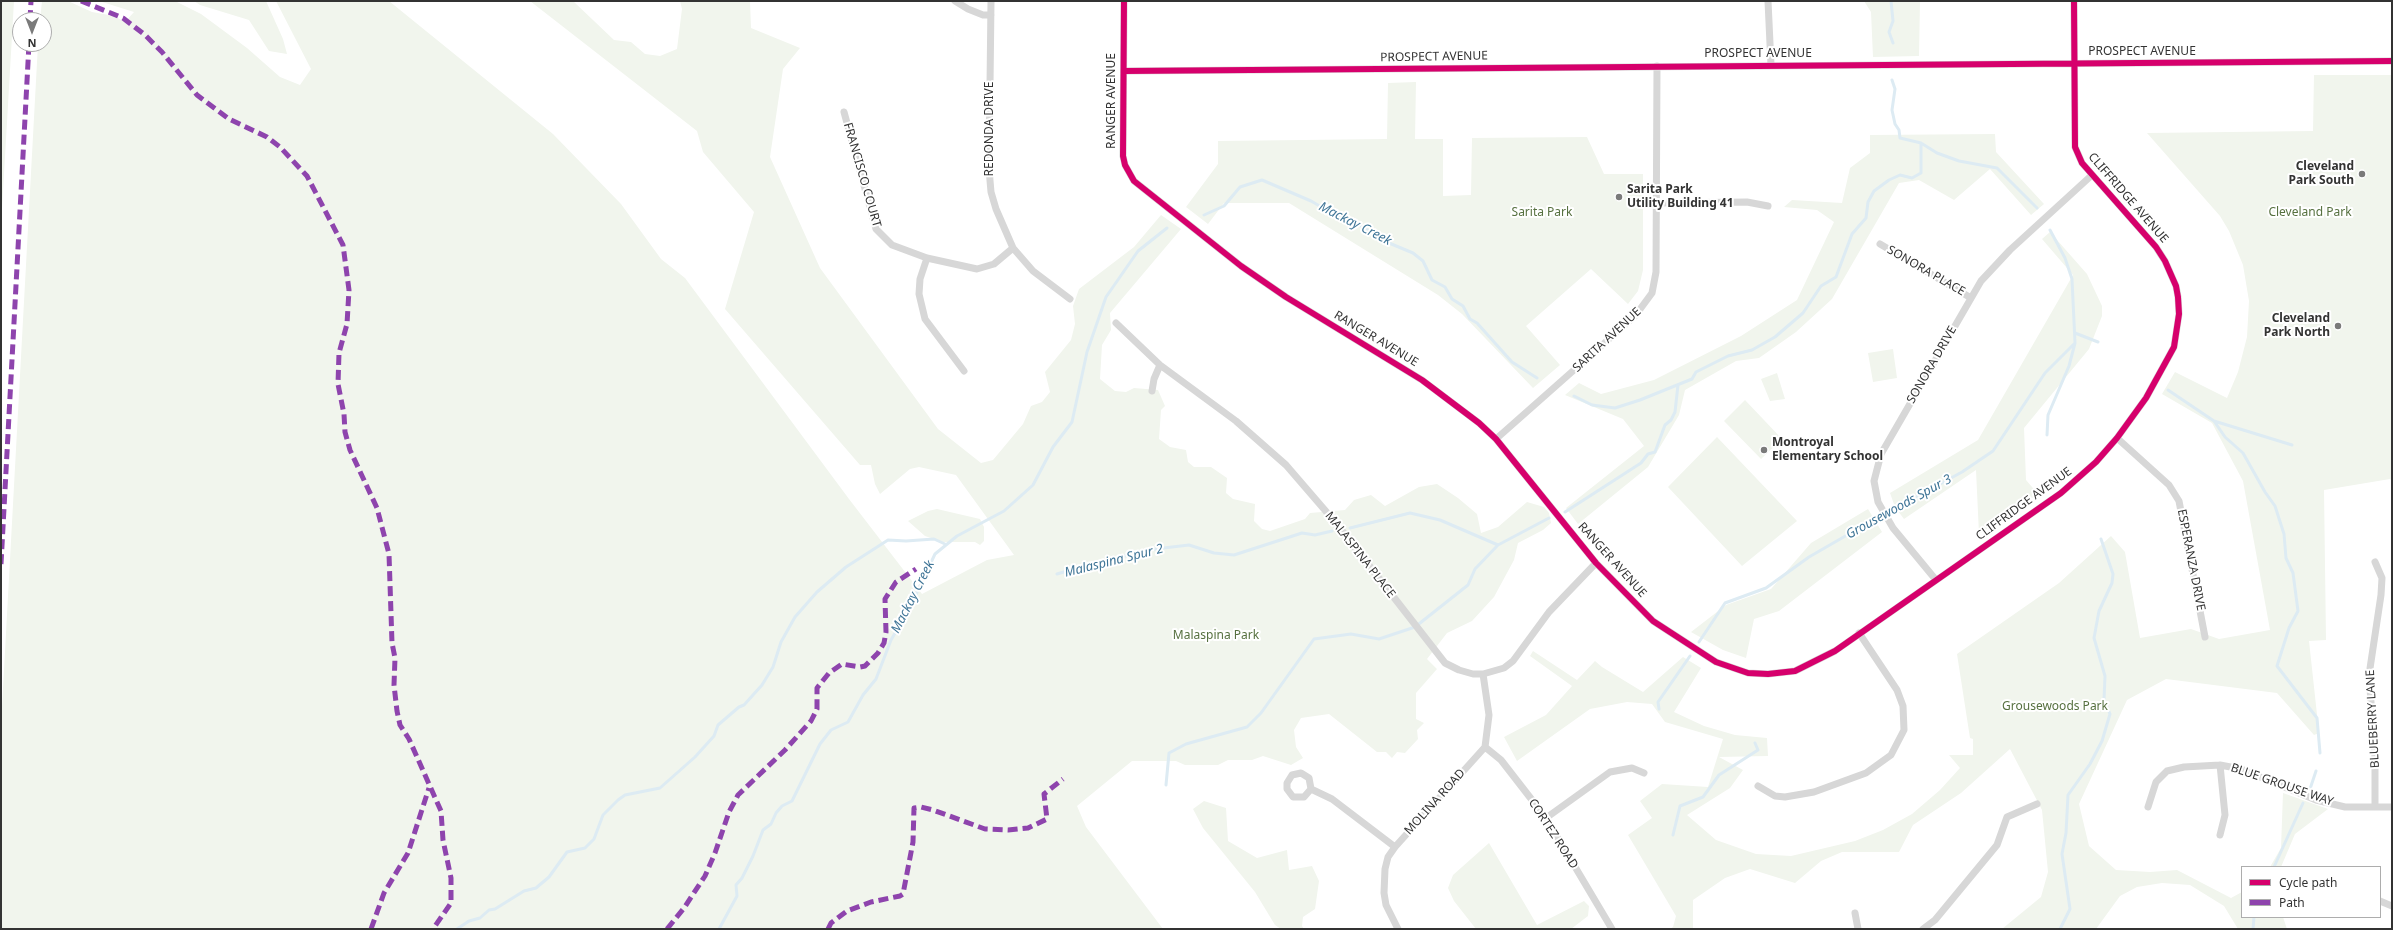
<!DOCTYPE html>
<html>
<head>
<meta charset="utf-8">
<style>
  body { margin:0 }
  #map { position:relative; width:2393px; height:930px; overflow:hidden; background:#fff; font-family:"Noto Sans",sans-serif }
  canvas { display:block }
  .frame { position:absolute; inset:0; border:2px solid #333; pointer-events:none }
  .legend { position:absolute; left:2241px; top:866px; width:140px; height:52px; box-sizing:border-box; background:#fff; border:1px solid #adadad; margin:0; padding:5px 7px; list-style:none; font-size:12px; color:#333 }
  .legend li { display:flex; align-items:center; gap:8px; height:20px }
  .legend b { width:20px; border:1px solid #adadad }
  .north { position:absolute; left:12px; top:12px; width:40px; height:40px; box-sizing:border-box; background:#fff; border:1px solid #adadad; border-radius:50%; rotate:180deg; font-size:11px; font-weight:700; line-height:16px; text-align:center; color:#333 }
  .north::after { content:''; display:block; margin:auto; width:14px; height:18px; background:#7a7a7a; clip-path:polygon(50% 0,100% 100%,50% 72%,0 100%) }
</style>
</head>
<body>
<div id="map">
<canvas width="2393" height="930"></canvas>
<div class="frame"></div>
<ul class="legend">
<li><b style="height:5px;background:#d6006c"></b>Cycle path</li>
<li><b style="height:5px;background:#8e44ad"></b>Path</li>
</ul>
<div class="north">N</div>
</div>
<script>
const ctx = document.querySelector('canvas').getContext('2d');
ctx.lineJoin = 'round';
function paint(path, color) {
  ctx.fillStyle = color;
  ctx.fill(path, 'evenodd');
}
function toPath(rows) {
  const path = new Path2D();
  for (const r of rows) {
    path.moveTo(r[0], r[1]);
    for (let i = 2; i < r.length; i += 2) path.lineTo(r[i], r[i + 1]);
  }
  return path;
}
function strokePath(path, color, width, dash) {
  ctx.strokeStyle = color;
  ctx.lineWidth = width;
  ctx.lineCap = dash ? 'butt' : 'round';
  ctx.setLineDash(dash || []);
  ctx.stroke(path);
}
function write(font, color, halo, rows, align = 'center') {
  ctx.font = font + ' "Noto Sans",sans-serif';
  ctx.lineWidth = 4;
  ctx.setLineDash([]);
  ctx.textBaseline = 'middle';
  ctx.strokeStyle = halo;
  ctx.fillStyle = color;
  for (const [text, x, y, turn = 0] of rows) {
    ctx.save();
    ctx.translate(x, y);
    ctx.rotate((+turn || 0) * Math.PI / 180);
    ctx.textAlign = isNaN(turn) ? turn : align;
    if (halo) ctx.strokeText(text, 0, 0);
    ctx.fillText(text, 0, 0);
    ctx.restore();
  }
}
const green = toPath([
  [1,1,14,1,1,226],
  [42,1,68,1,92,12,114,16,125,22,134,12,99,1,175,1,201,14,247,48,280,77,300,85,311,69,276,1,389,1,553,134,621,204,661,259,685,278,849,499,922,594,987,560,1014,555,956,475,919,467,910,469,880,494,875,484,871,465,860,465,725,309,754,212,703,152,697,131,530,1,573,1,614,40,631,42,645,54,660,56,677,49,682,9,680,1,750,1,751,28,800,48,783,69,770,157,820,268,938,429,981,463,993,460,1023,424,1031,406,1042,402,1050,392,1045,372,1071,340,1075,324,1073,306,1079,289,1134,247,1161,215,1181,229,1110,313,1111,330,1102,345,1100,379,1115,391,1126,392,1134,388,1158,390,1165,406,1161,410,1159,439,1170,447,1186,450,1188,462,1194,467,1211,467,1227,478,1226,493,1233,499,1255,504,1254,521,1262,529,1270,531,1305,519,1310,513,1345,510,1354,500,1371,495,1385,506,1419,487,1437,484,1458,498,1477,514,1481,533,1498,527,1527,502,1544,507,1549,513,1551,523,1543,530,1518,543,1514,560,1494,597,1472,621,1447,633,1427,659,1437,669,1416,693,1416,719,1424,723,1417,730,1418,739,1405,753,1397,752,1392,758,1386,752,1377,752,1329,714,1301,718,1294,730,1296,747,1303,758,1291,765,1263,756,1252,760,1228,760,1218,765,1185,765,1176,761,1132,761,1077,806,1086,827,1163,929,1,929,1,725,38,44,44,44,44,20,40,20],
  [194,1,266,1,283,39,287,54,269,51,249,20,200,5],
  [1864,1,1920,1,1919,56,1873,57,1871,12],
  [2314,75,2392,75,2392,481,2390,479,2324,490,2326,640,2309,641,2319,733,2314,735,2277,693,2166,679,2127,700,2079,804,2089,846,2116,870,2150,872,2177,870,2231,898,2242,892,2242,917,2283,917,2287,929,2238,929,2224,906,2190,885,2162,883,2137,887,2120,896,2096,929,2002,929,2041,897,2048,872,2042,810,2010,749,1961,793,1913,825,1899,852,1842,852,1821,861,1795,883,1750,869,1725,878,1693,900,1693,929,1670,929,1673,927,1676,916,1628,835,1652,818,1640,801,1662,784,1708,787,1723,739,1665,722,1652,704,1627,702,1590,709,1517,761,1504,737,1546,715,1572,686,1530,656,1533,651,1577,680,1595,661,1602,667,1643,692,1683,657,1701,668,1674,712,1704,726,1735,735,1767,738,1768,756,1719,757,1743,770,1730,788,1687,815,1716,840,1756,854,1791,856,1855,841,1883,830,1912,814,1940,790,1960,768,1949,755,1973,755,1973,739,1970,738,1957,654,2059,583,2111,536,2125,552,2140,638,2191,629,2219,639,2270,630,2243,481,2212,423,2162,394,2175,372,2227,398,2238,372,2247,337,2249,301,2243,265,2229,231,2220,216,2147,133,2313,131],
  [1416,82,1415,139,1443,139,1443,196,1471,195,1472,138,1587,137,1604,174,1643,174,1643,270,1638,291,1628,304,1591,269,1526,326,1560,365,1533,388,1462,314,1438,295,1289,203,1224,203,1208,224,1186,207,1218,164,1218,141,1387,139,1388,83],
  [1995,134,1996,152,2044,204,2031,215,1990,169,1954,200,1919,180,1899,183,1832,299,1796,332,1759,358,1736,361,1685,390,1679,415,1648,467,1578,524,1566,508,1644,446,1623,419,1565,395,1579,383,1601,394,1654,380,1741,336,1797,300,1834,222,1817,210,1784,207,1792,200,1842,203,1850,168,1870,153,1870,135],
  [2050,232,2087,274,2102,306,2102,316,2089,349,2024,428,2026,480,2038,494,1979,534,1976,470,1904,519,1895,507,1890,493,1978,440,2073,275,2042,239],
  [1893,349,1897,378,1873,382,1868,353],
  [1777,373,1785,399,1770,401,1761,379],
  [1745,400,1782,439,1761,459,1724,421],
  [1717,437,1797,521,1742,566,1668,487],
  [937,509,980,519,984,527,984,541,980,545,975,542,943,542,925,536,908,521,928,511],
  [1868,509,1882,532,1779,611,1754,619,1746,658,1723,650,1691,632,1726,605,1771,589,1811,543],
  [2283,793,2328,809,2295,834,2281,867,2270,867,2281,848],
  [1204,801,1226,808,1228,841,1257,858,1287,850,1289,870,1312,866,1319,881,1315,909,1303,917,1302,926,1304,929,1281,929,1275,925,1255,892,1203,828,1193,809],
  [1489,843,1537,925,1584,901,1589,906,1588,916,1571,929,1476,929,1454,901,1448,888,1453,875]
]);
const stream = toPath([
  [1891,1,1893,21,1889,32,1893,43],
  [1921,143,1937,153,1959,161,1997,168,2037,208],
  [1204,215,1224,206,1240,187,1262,180,1311,201,1344,220,1353,221,1389,243,1413,253,1423,261,1432,280,1445,287,1452,299,1463,306,1470,319,1477,323,1512,362,1537,378],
  [2075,333,2098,342],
  [2168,390,2214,421,2225,437,2243,453,2265,492,2275,506,2284,534,2286,558,2293,573,2298,611,2289,628,2277,666,2317,718,2320,753],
  [1574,396,1592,405,1615,408,1640,400,1692,379,1696,372,1728,356,1752,350,1775,337,1803,313,1821,286,1836,277,1852,234,1866,218,1868,202,1874,191,1889,180,1900,175,1912,178,1921,173,1921,143,1900,138,1899,130,1895,124,1892,110,1895,89,1892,80],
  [2214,421,2292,445],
  [2047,435,2048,415,2069,366,2075,343,2072,279,2065,258,2050,230],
  [1565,512,1641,463,1648,454,1655,452,1665,425,1671,420,1675,412,1678,385],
  [1350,528,1410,513,1440,520,1498,545],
  [1057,574,1090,564,1155,549,1189,545,1214,553,1234,555,1302,533,1315,535,1332,531],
  [1699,642,1725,603,1766,588,1809,557,1861,527,1962,472,1993,451,2045,373,2075,343],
  [1659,709,1658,702,1690,656],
  [1166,785,1169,753,1186,744,1247,727,1261,713,1314,639,1351,634,1379,639,1415,627,1468,585,1475,569,1498,545,1549,518],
  [2310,789,2316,771],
  [1673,835,1680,806,1703,797,1719,775,1758,750,1755,743],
  [2274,867,2303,803],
  [457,929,469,921,480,918,489,910,495,909,524,891,536,888,549,877,567,852,585,848,594,839,603,815,618,800,625,795,660,788,695,757,714,736,718,725,739,707,744,705,762,685,773,667,781,642,795,617,817,592,846,567,888,540,906,541,934,539,945,544],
  [719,929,737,896,736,885,742,878,753,856,763,830,771,824,776,813,782,806,792,801,820,744,831,730,848,722,863,695,876,679,891,640,908,611,935,554,957,536,1004,511,1033,485,1053,447,1072,422,1087,352,1106,297,1138,251,1167,228],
  [2060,929,2070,909,2062,854,2066,833,2068,795,2090,764,2102,741,2110,714,2104,700,2105,676,2094,638,2099,611,2112,583,2113,574,2101,539],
  [2253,929,2254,917]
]);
const street = toPath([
  [955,1,968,9,983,15,991,15],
  [991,1,989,169,991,192,996,209,1013,248,1033,271,1070,299],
  [1124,1,1123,156,1125,165,1134,181,1241,266,1286,297,1422,380,1479,423,1496,439,1596,563,1653,621,1716,662,1748,673,1768,674,1795,671,1835,651,2061,493,2096,462,2117,438,2146,398,2174,347,2179,314,2178,297,2176,286,2165,261,2156,247,2082,163,2075,147,2074,1],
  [1768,1,1771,65],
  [1124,71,2392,61],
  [844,112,876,229,892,245,927,258,977,269,994,264,1013,248],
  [1656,203,1747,202,1768,206],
  [1880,244,1971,298],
  [927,258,920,279,919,294,925,319,964,371],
  [1116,323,1160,365,1236,421,1286,465,1336,523,1445,663,1459,670,1473,674,1483,674,1504,668,1513,661,1549,612,1596,563],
  [1152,391,1154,379,1160,365],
  [2117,438,2169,485,2179,501,2205,637],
  [1496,439,1635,316,1652,293,1656,272,1657,66],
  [2375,562,2382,578,2381,595,2369,675,2375,757,2375,807],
  [1936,580,1893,528,1878,502,1874,481,1881,454,1981,281,2010,250,2092,175],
  [1485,747,1501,760,1546,818,1612,929],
  [1758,786,1775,796,1785,797,1814,792,1866,773,1891,755,1904,730,1903,706,1897,690,1859,633],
  [1311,789,1309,778,1301,773,1292,775,1287,783,1287,789,1293,797,1304,797,1311,789,1332,799,1395,847],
  [2148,807,2156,782,2167,771,2184,767,2220,765,2241,769,2316,800,2345,807,2392,807],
  [1546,818,1610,772,1632,768,1644,773],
  [2220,835,2225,815,2220,765],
  [2380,901,2392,906],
  [1855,913,1858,929],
  [1398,929,1386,905,1384,893,1385,869,1388,857,1395,847,1485,747,1489,715,1483,674],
  [1923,929,1935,920,1997,845,2007,817,2037,804]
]);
const quiet = toPath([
  [81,1,123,18,145,35,162,52,197,95,229,119,267,137,280,147,307,176,343,245,349,290,347,324,339,353,338,384,344,414,345,432,350,450,377,508,389,554,392,643,395,658,394,685,397,711,400,725,409,739,441,811,443,840,451,878,451,903,433,929],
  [30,20,31,1],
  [1,564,29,44],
  [371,929,384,893,408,853,429,788],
  [667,929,684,908,705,876,715,853,729,812,738,795,785,750,811,721,817,709,817,688,829,673,842,664,860,667,865,666,878,653,884,643,886,632,885,599,896,582,916,569],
  [828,929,831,923,847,911,871,902,900,896,903,894,913,842,914,808,921,807,933,810,985,829,1008,830,1028,828,1047,819,1044,794,1063,779]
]);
const cycleway = toPath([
  [1124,1,1123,156,1125,165,1134,181,1241,266,1286,297,1422,380,1479,423,1496,439,1596,563,1653,621,1716,662,1748,673,1768,674,1795,671,1835,651,2061,493,2096,462,2117,438,2146,398,2174,347,2179,314,2178,297,2176,286,2165,261,2156,247,2082,163,2075,147,2074,1],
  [1124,71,2392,61]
]);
const markers = [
  [2362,174,4,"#7a7a7a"],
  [1619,197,4,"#7a7a7a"],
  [2338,326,4,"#7a7a7a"],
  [1764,450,4,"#7a7a7a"]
];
const streetNames = [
  ["PROSPECT AVENUE",2142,52],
  ["PROSPECT AVENUE",1758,54],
  ["PROSPECT AVENUE",1434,57,-1],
  ["RANGER AVENUE",1112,101,-90],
  ["REDONDA DRIVE",990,129,-90],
  ["FRANCISCO COURT",862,175,74],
  ["CLIFFRIDGE AVENUE",2128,198,49],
  ["SONORA PLACE",1926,271,30],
  ["RANGER AVENUE",1376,339,31],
  ["SARITA AVENUE",1607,340,-43],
  ["SONORA DRIVE",1932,365,-60],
  ["CLIFFRIDGE AVENUE",2024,504,-36],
  ["MALASPINA PLACE",1360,555,52],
  ["RANGER AVENUE",1612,560,48],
  ["ESPERANZA DRIVE",2191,560,79],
  ["BLUEBERRY LANE",2373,719,-93],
  ["BLUE GROUSE WAY",2282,785,19],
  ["MOLINA ROAD",1435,802,-48],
  ["CORTEZ ROAD",1553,834,57]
];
const poiNames = [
  ["Cleveland",2354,167],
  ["Park South",2354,181],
  ["Sarita Park",1627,190,"left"],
  ["Utility Building 41",1627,204,"left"],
  ["Cleveland",2330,319],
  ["Park North",2330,333],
  ["Montroyal",1772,443,"left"],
  ["Elementary School",1772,457,"left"]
];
const parkNames = [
  ["Sarita Park",1542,213],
  ["Cleveland Park",2310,213],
  ["Malaspina Park",1216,636],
  ["Grousewoods Park",2055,707]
];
const waterNames = [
  ["Mackay Creek",1355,224,27],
  ["Grousewoods Spur 3",1899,507,-29],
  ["Malaspina Spur 2",1114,561,-14],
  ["Mackay Creek",913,597,-63]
];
paint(green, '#f1f5ed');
strokePath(stream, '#ddebf3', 3);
strokePath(street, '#d7d7d7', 7);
strokePath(quiet, '#8e44ad', 5, [10, 5]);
strokePath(cycleway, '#d6006c', 6);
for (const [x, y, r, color] of markers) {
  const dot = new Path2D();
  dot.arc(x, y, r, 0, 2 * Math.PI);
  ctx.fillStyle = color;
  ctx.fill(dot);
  strokePath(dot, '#fff', 1.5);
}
write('12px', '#333', '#fff', streetNames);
write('bold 12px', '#333', '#fff', poiNames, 'right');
write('12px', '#56703f', '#fff', parkNames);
write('italic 13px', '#3f7597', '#fff', waterNames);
</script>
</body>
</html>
